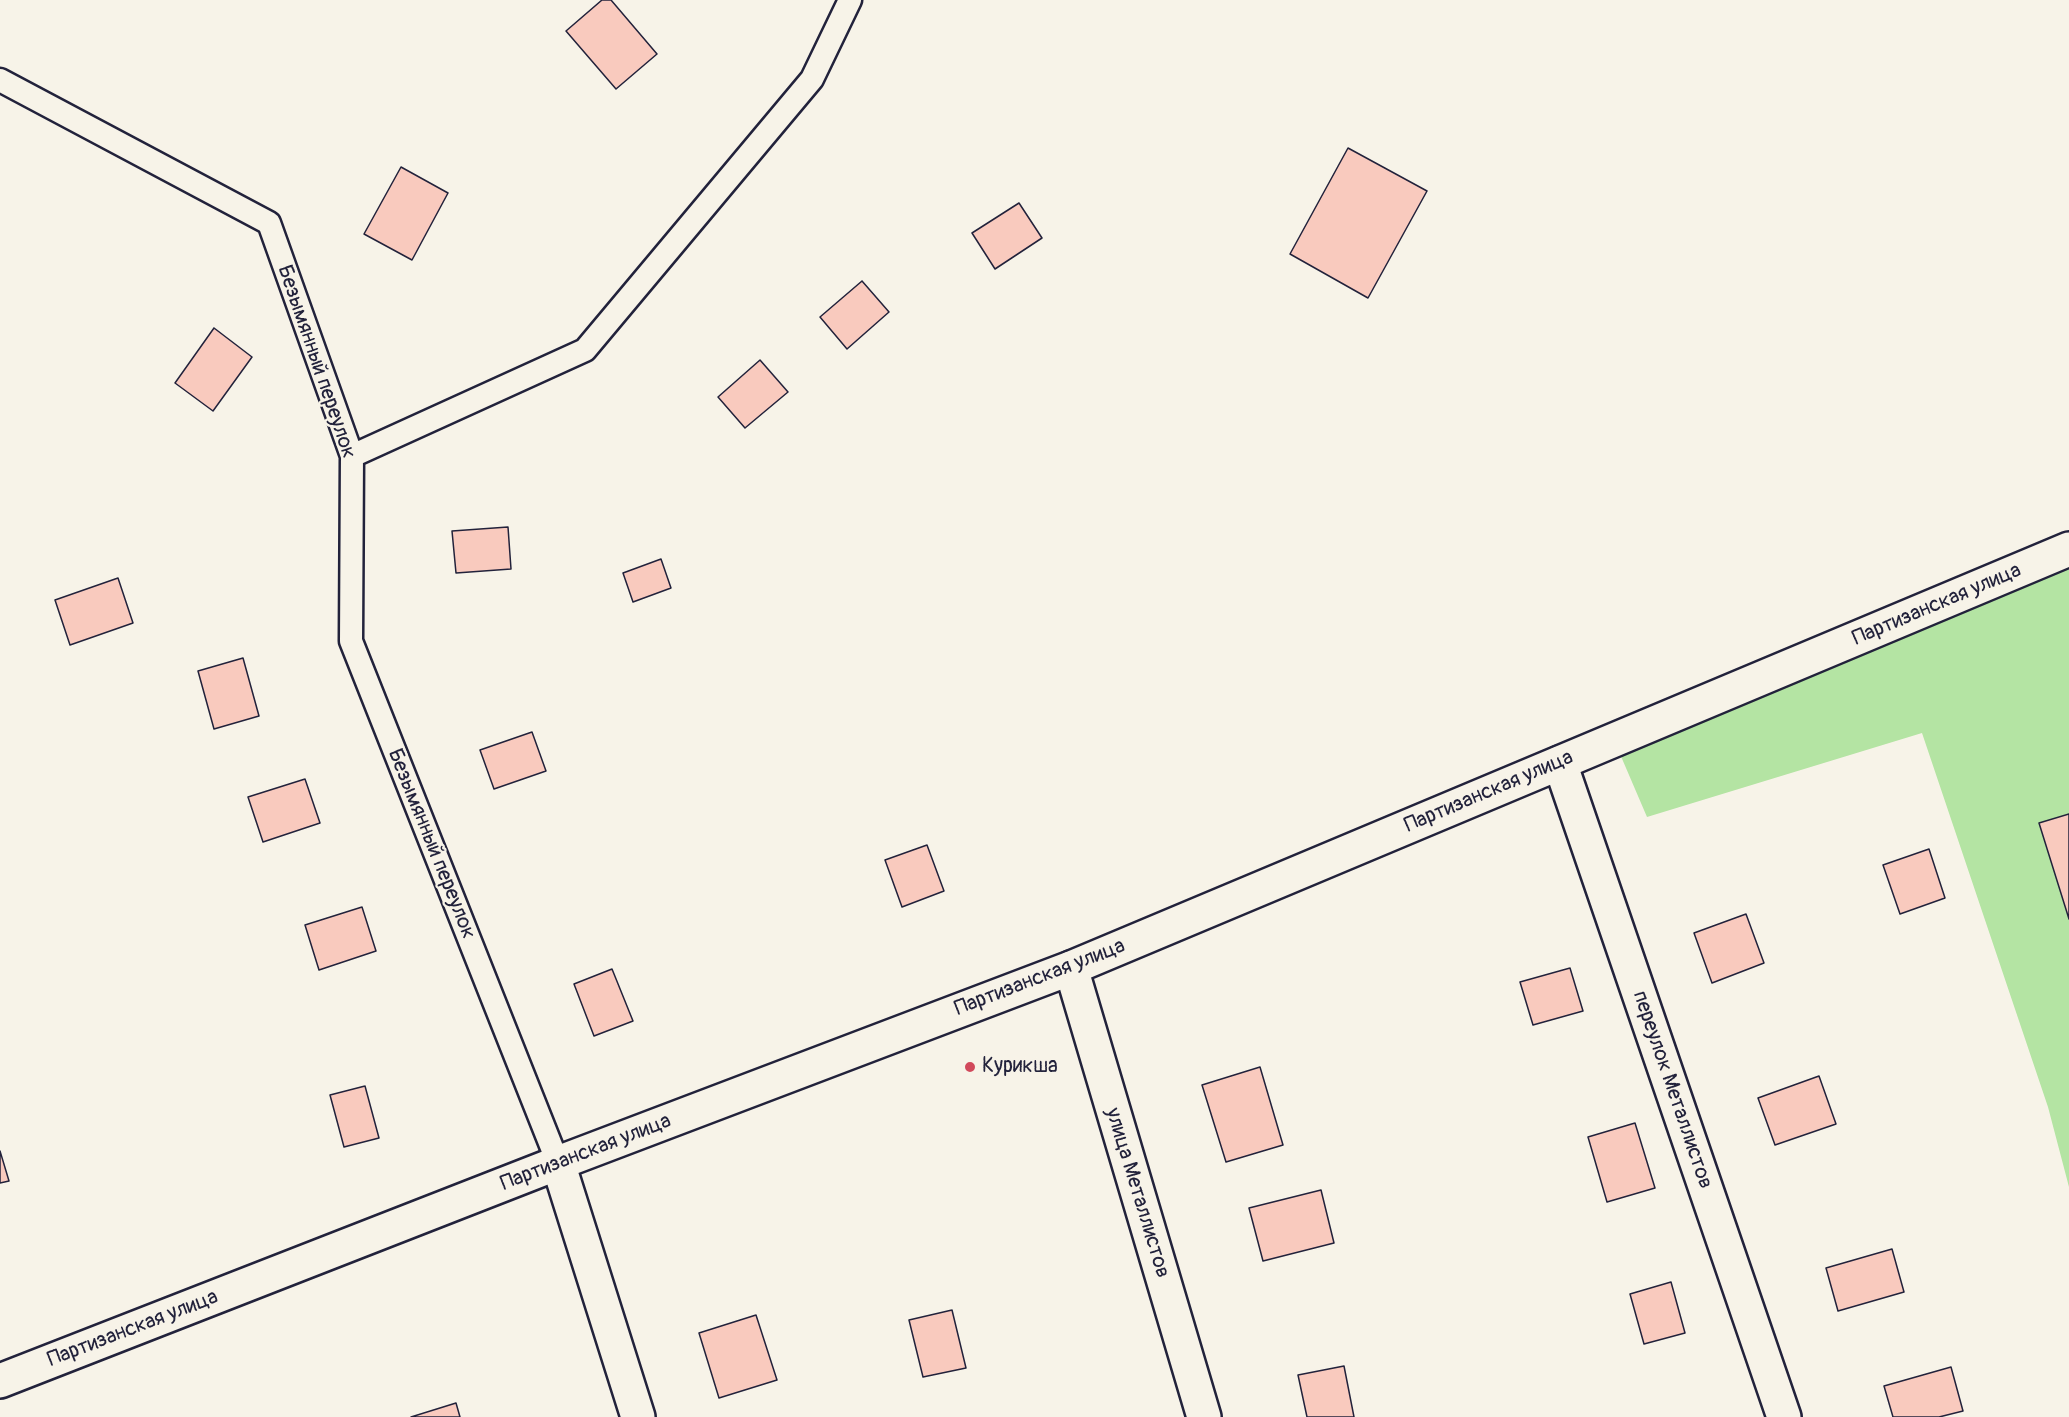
<!DOCTYPE html>
<html>
<head>
<meta charset="utf-8">
<style>
  body { margin:0 }
  canvas { display:block; background:#f7f3e8 }
</style>
</head>
<body>
<canvas width="2069" height="1417"></canvas>
<script>
const ctx = document.querySelector('canvas').getContext('2d');
ctx.lineJoin = 'round';
function paint(path, color) {
  ctx.fillStyle = color;
  ctx.fill(path, 'evenodd');
}
function toPath(rows) {
  const path = new Path2D();
  for (const r of rows) {
    path.moveTo(r[0], r[1]);
    for (let i = 2; i < r.length; i += 2) path.lineTo(r[i], r[i + 1]);
  }
  return path;
}
function strokePath(path, color, width, dash) {
  ctx.strokeStyle = color;
  ctx.lineWidth = width;
  ctx.lineCap = dash ? 'butt' : 'round';
  ctx.setLineDash(dash || []);
  ctx.stroke(path);
}
function write(font, color, halo, rows, align = 'center') {
  ctx.font = font + ' Pangolin,sans-serif';
  ctx.lineWidth = 4.5;
  ctx.setLineDash([]);
  ctx.textBaseline = 'middle';
  ctx.strokeStyle = halo;
  ctx.fillStyle = color;
  for (const [text, x, y, turn = 0] of rows) {
    ctx.save();
    ctx.translate(x, y);
    ctx.rotate((+turn || 0) * Math.PI / 180);
    ctx.textAlign = isNaN(turn) ? turn : align;
    if (halo) ctx.strokeText(text, 0, 0);
    ctx.fillText(text, 0, 0);
    ctx.restore();
  }
}
const green = toPath([
  [2069,549,2069,1187,2048,1107,1922,733,1647,817,1614,740]
]);
const building = toPath([
  [602,0,611,0,657,54,616,89,566,31,602,0],
  [1348,148,1427,191,1368,298,1290,254,1348,148],
  [401,167,448,193,412,260,364,234,401,167],
  [1019,203,1042,238,995,269,972,233,1019,203],
  [862,281,889,312,847,349,820,317,862,281],
  [214,328,252,357,213,411,175,383,214,328],
  [760,360,788,392,745,428,718,397,760,360],
  [508,527,511,569,456,573,452,531,508,527],
  [661,559,671,588,633,602,623,573,661,559],
  [118,578,133,623,70,645,55,600,118,578],
  [243,658,259,716,214,729,198,671,243,658],
  [532,732,546,771,494,789,480,750,532,732],
  [305,779,320,823,263,842,248,797,305,779],
  [2069,814,2069,919,2039,823,2069,814],
  [927,845,944,891,902,907,885,860,927,845],
  [1929,849,1945,898,1900,914,1883,865,1929,849],
  [362,907,376,951,319,970,305,925,362,907],
  [1746,914,1764,963,1712,983,1694,933,1746,914],
  [1570,968,1583,1011,1533,1025,1520,982,1570,968],
  [612,969,633,1021,594,1036,574,984,612,969],
  [1260,1067,1283,1145,1226,1162,1202,1085,1260,1067],
  [1819,1076,1836,1124,1775,1145,1758,1098,1819,1076],
  [365,1086,379,1138,344,1147,330,1095,365,1086],
  [1635,1123,1655,1188,1607,1202,1588,1137,1635,1123],
  [0,1151,9,1181,0,1183,0,1151],
  [1321,1190,1334,1243,1263,1261,1249,1208,1321,1190],
  [1892,1249,1904,1292,1838,1311,1826,1268,1892,1249],
  [1671,1282,1685,1333,1644,1344,1630,1294,1671,1282],
  [952,1310,966,1368,923,1377,909,1320,952,1310],
  [756,1315,777,1380,719,1398,699,1333,756,1315],
  [1344,1366,1354,1417,1307,1417,1298,1375,1344,1366],
  [1951,1367,1963,1411,1939,1417,1893,1417,1884,1386,1951,1367],
  [456,1403,460,1417,411,1417,456,1403]
]);
const service = toPath([
  [0,80,269,223,352,456,351,641,558,1163],
  [352,456,585,350,812,79,850,0]
]);
const minor = toPath([
  [1560,763,1784,1417],
  [1071,968,1204,1417],
  [0,1381,558,1163]
]);
const tertiary = toPath([
  [638,1417,558,1163,1071,968,2069,549]
]);
const markers = [
  [970,1067,6,"#d1495b"]
];
const streetNames = [
  ["Безымянный переулок",316,362,71],
  ["Партизанская улица",1937,605,-23],
  ["Партизанская улица",1489,792,-23],
  ["Безымянный переулок",431,844,68],
  ["Партизанская улица",1040,978,-21],
  ["переулок Металлистов",1672,1090,71],
  ["Партизанская улица",586,1153,-21],
  ["улица Металлистов",1137,1193,73],
  ["Партизанская улица",133,1329,-21]
];
const poiNames = [
  ["Курикша",982,1067]
];
paint(green, '#b4e4a3');
paint(building, '#f9cabe');
strokePath(building, '#22223b', 1.5);
strokePath(service, '#22223b', 27);
strokePath(minor, '#22223b', 38);
strokePath(tertiary, '#22223b', 38);
strokePath(service, '#f7f3e8', 22);
strokePath(minor, '#f7f3e8', 33);
strokePath(tertiary, '#f7f3e8', 33);
for (const [x, y, r, color] of markers) {
  const dot = new Path2D();
  dot.arc(x, y, r, 0, 2 * Math.PI);
  ctx.fillStyle = color;
  ctx.fill(dot);
  strokePath(dot, '#f7f3e8', 2);
}
write('21px', '#22223b', '#f7f3e8', streetNames);
write('21px', '#22223b', '#f7f3e8', poiNames, 'left');
</script>
</body>
</html>
